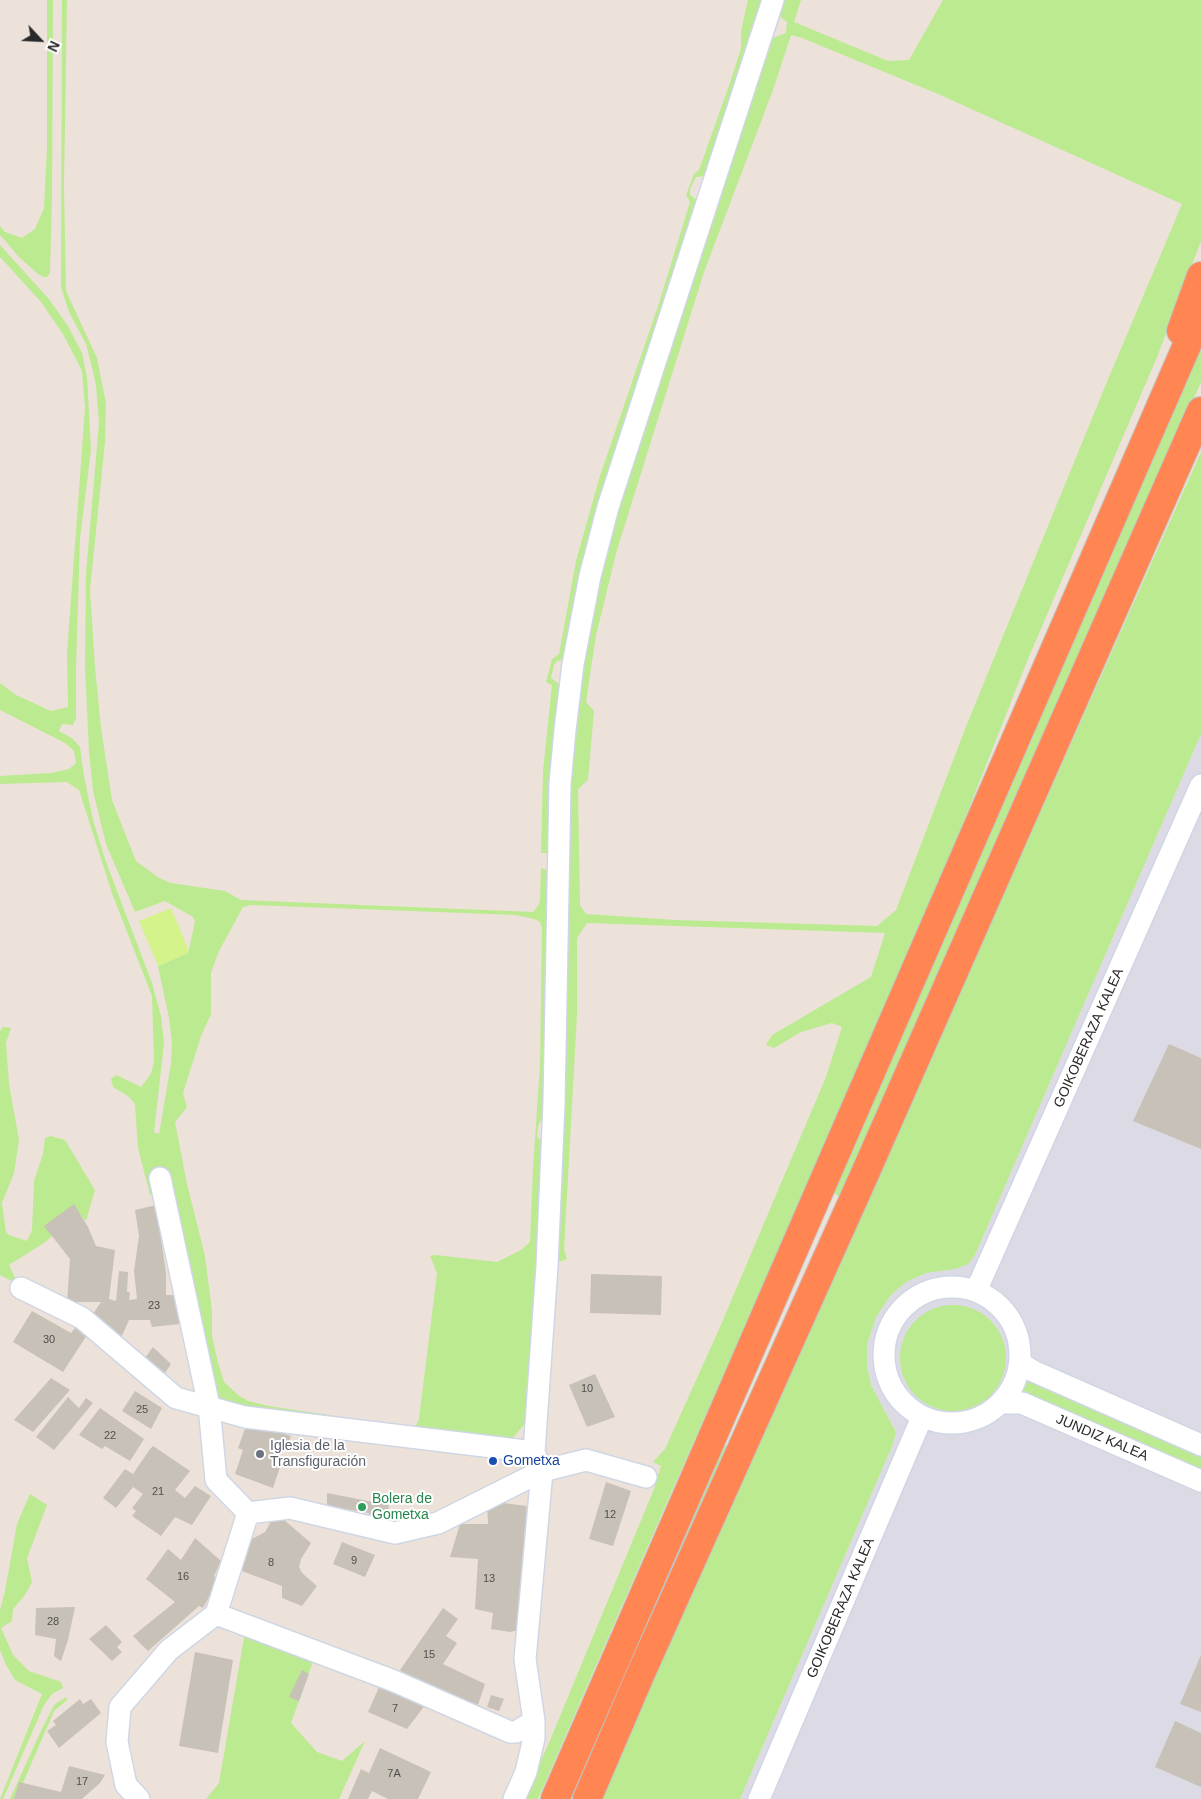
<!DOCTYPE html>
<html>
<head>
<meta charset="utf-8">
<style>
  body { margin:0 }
  #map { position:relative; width:1201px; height:1799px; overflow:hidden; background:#ede2d9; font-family:Helvetica,sans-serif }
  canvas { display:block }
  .north { position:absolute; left:15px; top:15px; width:50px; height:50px; -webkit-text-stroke:4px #fff; paint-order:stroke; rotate:115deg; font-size:14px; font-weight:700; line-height:20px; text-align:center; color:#292929 }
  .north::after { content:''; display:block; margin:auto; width:18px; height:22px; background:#292929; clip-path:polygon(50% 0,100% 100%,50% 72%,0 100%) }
</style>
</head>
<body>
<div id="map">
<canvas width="1201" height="1799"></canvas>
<div class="north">N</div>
</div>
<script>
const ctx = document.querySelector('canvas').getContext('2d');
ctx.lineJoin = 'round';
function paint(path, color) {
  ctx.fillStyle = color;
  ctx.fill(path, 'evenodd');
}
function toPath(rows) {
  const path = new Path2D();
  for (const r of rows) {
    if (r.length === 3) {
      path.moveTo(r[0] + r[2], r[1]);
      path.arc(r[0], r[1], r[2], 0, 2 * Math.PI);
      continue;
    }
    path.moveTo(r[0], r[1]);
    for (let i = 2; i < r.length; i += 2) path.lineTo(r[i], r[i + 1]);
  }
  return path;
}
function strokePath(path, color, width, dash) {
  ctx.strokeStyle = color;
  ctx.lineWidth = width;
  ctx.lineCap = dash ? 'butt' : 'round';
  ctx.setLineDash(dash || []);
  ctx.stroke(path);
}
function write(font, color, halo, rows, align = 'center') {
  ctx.font = font + ' Helvetica,sans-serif';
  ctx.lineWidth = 4;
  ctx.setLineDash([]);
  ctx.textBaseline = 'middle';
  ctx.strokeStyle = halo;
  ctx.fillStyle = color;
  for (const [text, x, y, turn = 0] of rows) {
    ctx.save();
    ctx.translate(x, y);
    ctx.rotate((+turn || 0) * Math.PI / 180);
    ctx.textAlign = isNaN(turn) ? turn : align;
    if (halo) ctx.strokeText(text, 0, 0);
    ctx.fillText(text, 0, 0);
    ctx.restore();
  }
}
const industrial = toPath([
  [1201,734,1201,1799,740,1799,893,1444,896,1431,871,1385,867,1366,867,1344,876,1317,891,1295,906,1282,926,1273,955,1269,975,1255]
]);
const green = toPath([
  [47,0,53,0,52,197,50,273,47,277,44,277,38,274,19,257,0,235,0,226,5,232,22,238,35,229,44,208,47,148],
  [62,0,67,0,64,186,66,291,97,358,106,403,105,442,90,590,95,667,101,728,112,800,136,861,159,878,171,883,225,891,241,900,533,912,538,906,540,900,541,868,550,871,546,1121,540,1121,538,1127,537,1136,539,1139,545,1141,527,1421,511,1440,239,1408,217,1396,171,1200,150,1195,138,1148,135,1104,128,1096,113,1087,111,1079,116,1075,141,1087,151,1074,154,1061,152,996,113,896,79,790,67,782,0,784,0,776,51,773,69,769,76,763,74,751,65,743,0,710,0,683,16,695,51,711,68,707,67,653,85,408,82,371,63,334,41,302,0,257,0,245,48,298,68,326,82,353,87,377,91,450,80,538,76,669,76,718,73,725,62,724,59,731,72,738,80,747,84,776,93,820,106,862,152,983,161,1016,164,1043,154,1132,159,1134,171,1064,172,1044,169,1018,158,966,188,953,195,922,193,917,165,901,135,912,106,844,93,791,89,751,85,667,86,573,99,423,96,385,91,363,86,344,69,312,61,287],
  [251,905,516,915,534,919,540,922,542,928,540,1066,533,1168,530,1242,521,1250,497,1262,436,1255,430,1256,437,1273,419,1419,416,1426,409,1427,269,1406,248,1401,238,1395,224,1382,218,1363,212,1336,212,1311,205,1256,187,1184,175,1122,187,1107,183,1093,201,1036,211,1014,211,973,219,951,243,907],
  [748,0,765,0,706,176,696,177,690,189,690,195,699,201,566,658,562,660,557,661,554,665,551,678,562,686,550,853,541,853,543,771,552,685,546,682,552,659,559,654,576,561,599,479,659,303,690,202,686,195,694,174,699,170,731,80,741,48,741,31],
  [783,0,801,0,794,22,888,61,909,60,943,0,1201,0,1201,241,1157,357,1028,659,958,836,804,1192,664,1509,538,1799,524,1799,551,1738,654,1489,661,1466,653,1462,665,1449,720,1327,826,1077,842,1027,832,1023,801,1032,774,1048,766,1045,772,1035,871,977,885,933,587,923,577,938,577,1014,564,1250,567,1259,556,1263,571,756,588,624,625,480,770,39,786,33,787,22,778,15],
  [791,35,802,38,938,94,1182,204,1104,389,965,729,896,910,877,926,676,920,586,914,580,905,578,789,588,780,594,711,586,702,596,635,617,550,704,272,773,90],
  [1201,339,1201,382,1001,843,841,1197,831,1192],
  [1201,452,1201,734,975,1255,968,1264,955,1269,926,1273,906,1282,891,1295,876,1317,867,1344,867,1366,871,1385,896,1432,893,1444,740,1799,600,1799],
  [3,1027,11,1028,6,1043,9,1084,19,1140,14,1173,2,1203,6,1232,9,1235,27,1241,32,1230,34,1181,43,1154,45,1138,51,1136,65,1140,95,1190,86,1221,79,1213,44,1243,9,1265,18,1284,0,1275,0,1031],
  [953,1358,53],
  [1025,1377,1201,1455,1201,1473,1018,1392],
  [722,1442,730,1450,574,1799,567,1799],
  [30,1494,47,1505,27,1558,32,1582,25,1595,13,1609,12,1621,1,1628,13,1655,29,1671,61,1682,63,1688,52,1694,44,1705,3,1799,0,1799,42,1694,15,1680,6,1665,0,1650,0,1610,5,1591,17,1524],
  [245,1632,315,1656,291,1723,317,1752,342,1761,365,1741,339,1799,206,1799,219,1783],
  [66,1697,67,1700,54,1711,16,1799,10,1799,39,1735,54,1705]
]);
const pitch = toPath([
  [171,908,189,951,188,953,158,966,139,921]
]);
const building = toPath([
  [1169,1044,1201,1058,1201,1149,1133,1121],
  [74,1204,88,1227,96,1246,115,1250,109,1299,116,1301,119,1271,128,1272,127,1292,130,1292,129,1300,137,1299,134,1271,139,1236,135,1210,156,1205,166,1273,166,1295,176,1295,180,1324,152,1327,150,1320,129,1320,121,1338,91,1317,101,1302,67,1302,70,1259,44,1226],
  [591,1274,662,1276,661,1315,590,1313],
  [32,1311,71,1333,75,1328,87,1335,63,1372,13,1342],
  [153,1347,171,1364,163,1376,144,1359],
  [595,1374,615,1417,587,1427,569,1385],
  [51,1378,70,1390,33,1432,14,1420],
  [135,1391,162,1408,151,1429,122,1411],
  [68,1397,79,1408,86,1398,93,1403,54,1450,36,1437],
  [100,1408,144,1439,130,1461,105,1446,102,1449,79,1435],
  [247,1423,291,1436,286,1451,279,1449,277,1457,283,1458,273,1488,235,1474,243,1450,238,1448],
  [153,1446,190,1471,175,1490,185,1498,195,1486,211,1496,192,1525,175,1517,161,1536,132,1516,136,1511,132,1508,143,1494,133,1487,116,1508,103,1498,125,1469,133,1474,150,1449],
  [606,1482,631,1491,613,1546,589,1539],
  [327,1493,389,1505,386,1522,369,1518,369,1513,327,1506],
  [487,1501,527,1506,520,1586,519,1630,510,1632,491,1629,493,1613,475,1609,478,1559,450,1557,460,1524,488,1524],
  [276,1513,311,1543,301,1559,299,1567,302,1573,317,1586,302,1606,282,1598,282,1586,239,1570,250,1540,265,1532],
  [195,1538,221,1561,214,1576,218,1580,203,1608,199,1606,148,1651,133,1636,175,1602,146,1579,168,1549,181,1560],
  [342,1542,375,1555,365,1577,333,1564],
  [75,1607,68,1640,61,1661,54,1656,56,1639,35,1635,36,1608],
  [443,1608,458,1619,446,1636,457,1643,443,1664,485,1684,478,1705,438,1694,412,1681,400,1670],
  [106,1625,122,1642,117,1647,122,1652,112,1661,89,1639],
  [195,1652,233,1660,218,1753,179,1746],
  [1201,1655,1201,1712,1180,1704],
  [302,1670,309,1674,299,1701,289,1697],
  [380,1685,426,1704,407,1729,368,1712],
  [491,1695,504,1699,499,1711,487,1707],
  [80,1699,83,1704,91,1699,101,1713,59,1748,47,1731,56,1725,53,1721],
  [1175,1721,1201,1733,1201,1787,1155,1767],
  [380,1748,431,1772,418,1799,388,1799,372,1791,368,1799,348,1799,361,1769,369,1773],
  [69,1766,105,1775,100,1783,82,1799,14,1799,19,1782,61,1792]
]);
const minor = toPath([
  [952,1355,68],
  [21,1288,82,1318,176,1398,245,1417,534,1452],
  [976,1291,1201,785],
  [1020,1363,1033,1371,1201,1445],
  [1001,1403,1022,1403,1201,1481],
  [248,1513,290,1508,395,1533,438,1523,542,1471,586,1460,646,1477],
  [216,1614,394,1681,510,1732,516,1732,534,1721],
  [139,1799,126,1785,117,1742,120,1707,169,1650,216,1614,248,1513,216,1480,209,1406,160,1178],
  [514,1799,526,1772,534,1738,534,1721,525,1659,542,1471,534,1452,547,1266,554,1103,560,784,565,730,573,664,590,576,608,507,773,0],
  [759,1799,922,1417]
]);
const highway = toPath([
  [1181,331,1201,276],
  [555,1799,1201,313],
  [587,1799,641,1673,863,1178,1201,411]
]);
const markers = [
  [260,1454,5,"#6b7280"],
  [493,1461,5,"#1a4fb4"],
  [362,1507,5,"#2e9e5b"]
];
const numberNames = [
  ["23",154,1306],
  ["30",49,1340],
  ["10",587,1389],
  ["25",142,1410],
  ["22",110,1436],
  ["21",158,1492],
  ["12",610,1515],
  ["9",354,1561],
  ["8",271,1563],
  ["16",183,1577],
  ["13",489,1579],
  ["28",53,1622],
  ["15",429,1655],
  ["7",395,1709],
  ["7A",394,1774],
  ["17",82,1782]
];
const streetNames = [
  ["GOIKOBERAZA KALEA",1089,1038,-66],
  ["JUNDIZ KALEA",1102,1438,23],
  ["GOIKOBERAZA KALEA",841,1608,-67]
];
const worshipNames = [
  ["Iglesia de la",270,1446],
  ["Transfiguración",270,1462]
];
const transitNames = [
  ["Gometxa",503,1461]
];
const leisureNames = [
  ["Bolera de",372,1499],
  ["Gometxa",372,1515]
];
paint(industrial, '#dcdbe5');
paint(green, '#bbea90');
paint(pitch, '#d4f38a');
paint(building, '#c7c1b8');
strokePath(minor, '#cfd6e4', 24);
strokePath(highway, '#c3c3c3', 30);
strokePath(minor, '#fff', 21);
strokePath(highway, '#ff8653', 28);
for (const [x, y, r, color] of markers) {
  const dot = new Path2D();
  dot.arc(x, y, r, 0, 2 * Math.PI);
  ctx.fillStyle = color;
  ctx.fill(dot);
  strokePath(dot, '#fff', 2);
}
write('11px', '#504f4d', null, numberNames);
write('14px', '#292929', '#fff', streetNames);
write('14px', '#5b616d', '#fff', worshipNames, 'left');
write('14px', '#164399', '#fff', transitNames, 'left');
write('14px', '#27864d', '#fff', leisureNames, 'left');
</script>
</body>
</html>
